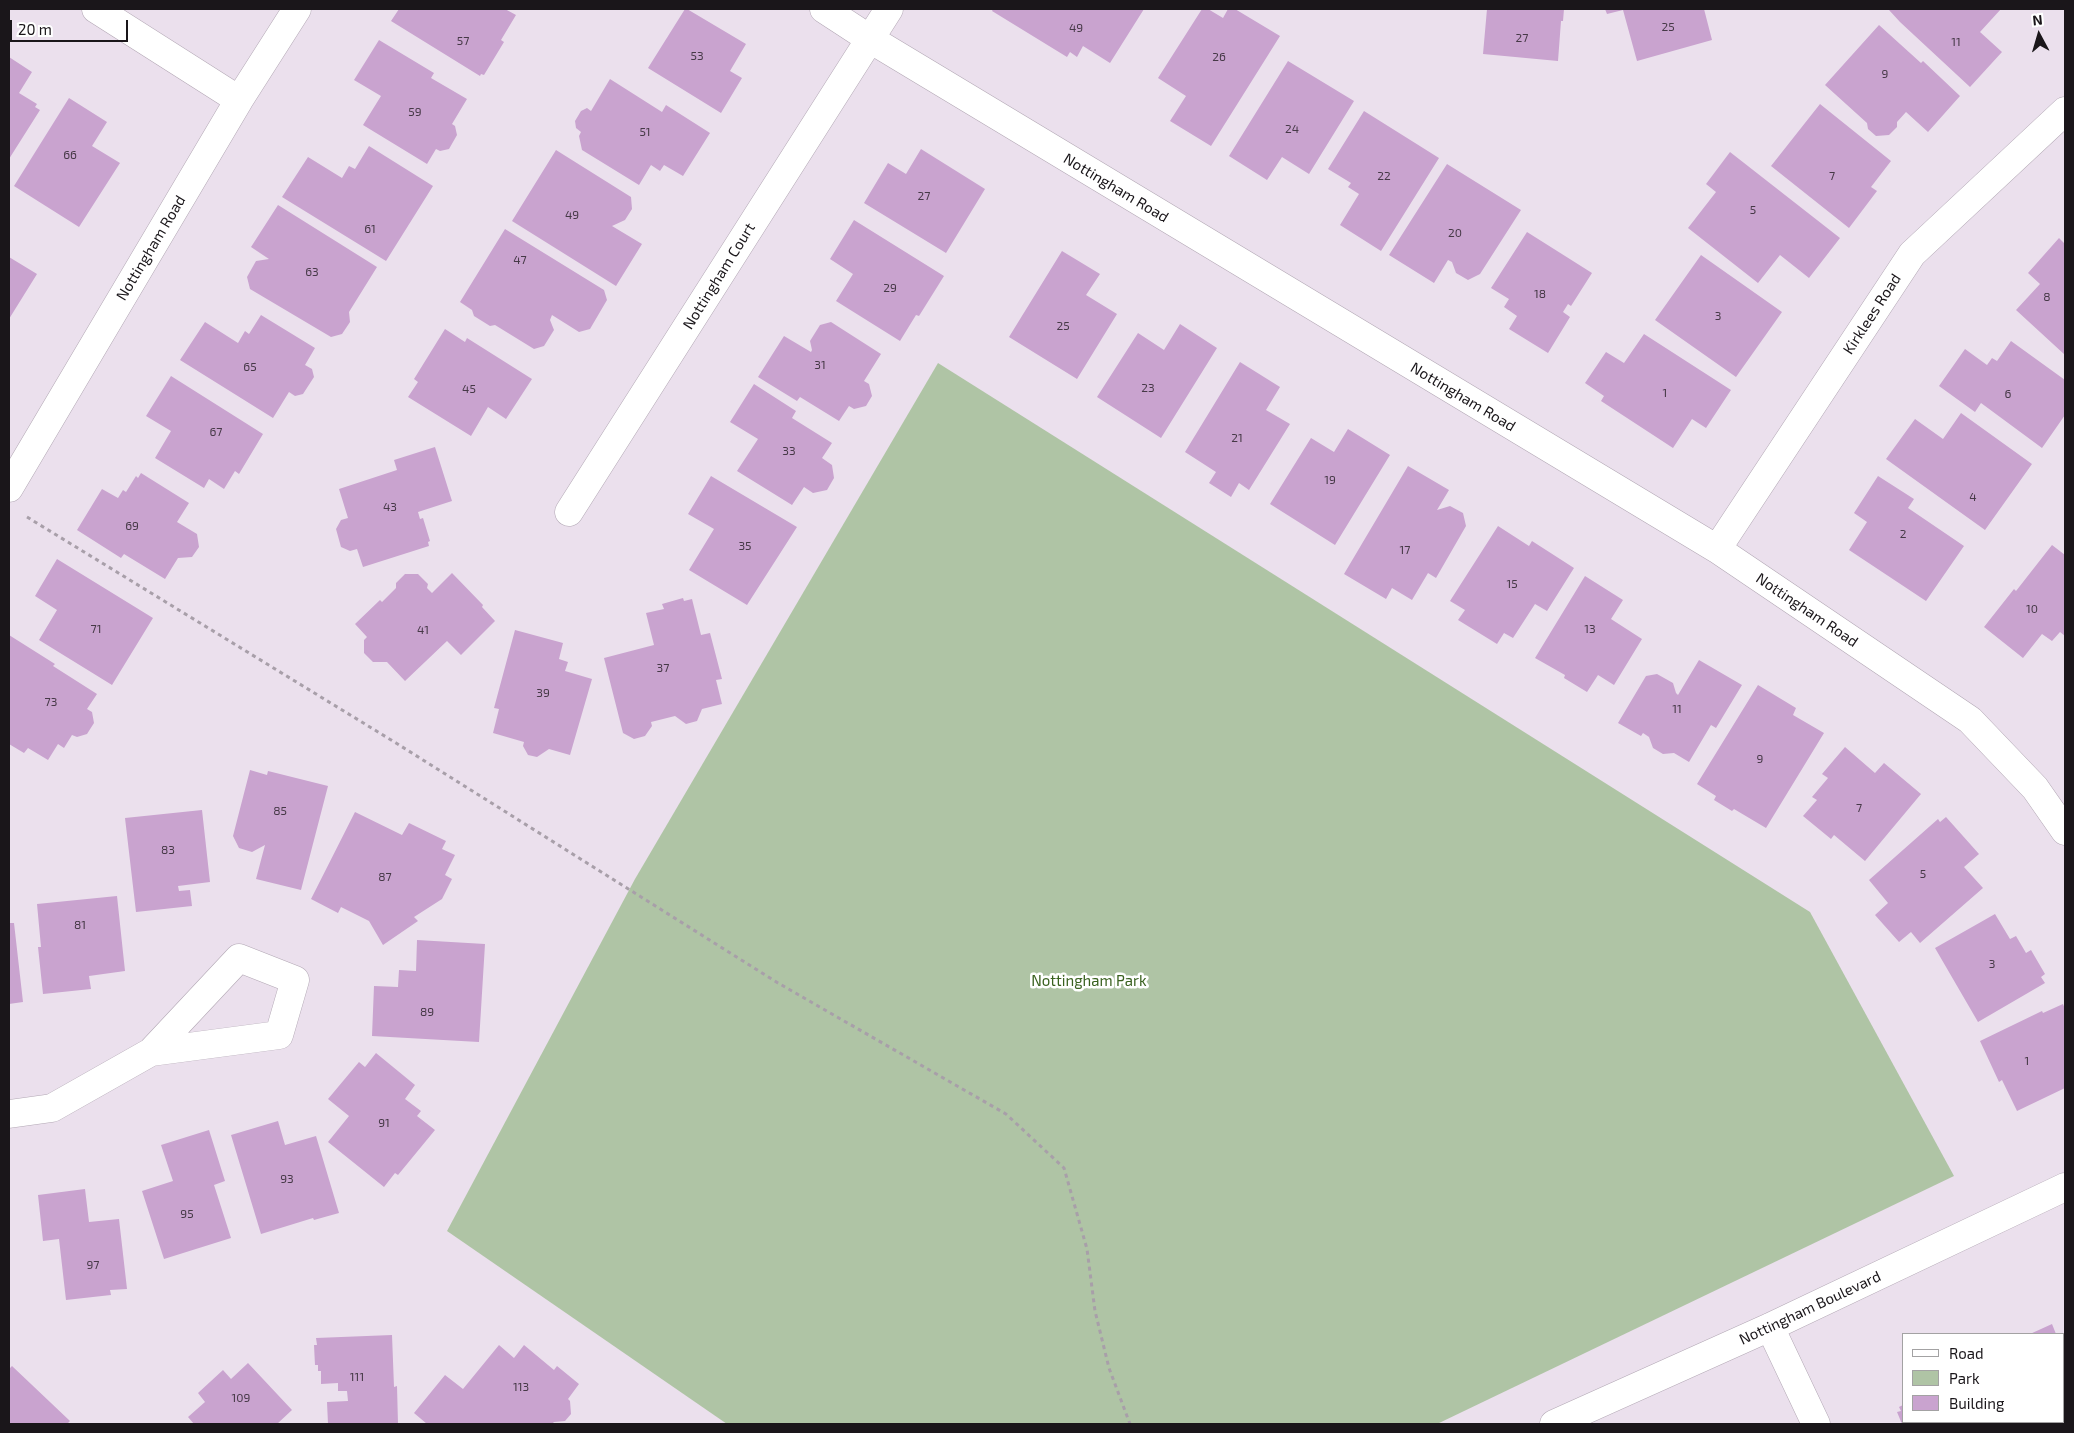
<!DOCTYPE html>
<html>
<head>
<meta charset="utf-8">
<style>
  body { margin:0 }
  #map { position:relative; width:2074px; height:1433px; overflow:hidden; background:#ebe0ed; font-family:"Exo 2",sans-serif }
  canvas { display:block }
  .frame { position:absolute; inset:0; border:10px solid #1a161a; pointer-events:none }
  .legend { position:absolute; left:1902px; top:1333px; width:162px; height:90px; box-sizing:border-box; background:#fff; border:1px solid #a3a2a3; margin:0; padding:6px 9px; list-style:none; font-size:15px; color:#1a161a }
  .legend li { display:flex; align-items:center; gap:10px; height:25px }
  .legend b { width:25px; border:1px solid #a3a2a3 }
  .north { position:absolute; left:2014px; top:10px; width:50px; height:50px; -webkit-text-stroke:4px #fff; paint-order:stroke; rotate:354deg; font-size:14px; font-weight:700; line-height:20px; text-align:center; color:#1a161a }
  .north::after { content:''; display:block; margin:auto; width:18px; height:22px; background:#1a161a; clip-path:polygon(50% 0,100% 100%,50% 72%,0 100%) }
  .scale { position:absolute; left:10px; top:20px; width:118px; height:22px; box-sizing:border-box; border:2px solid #1a161a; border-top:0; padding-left:6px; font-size:15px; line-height:18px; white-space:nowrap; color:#1a161a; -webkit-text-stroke:4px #fff; paint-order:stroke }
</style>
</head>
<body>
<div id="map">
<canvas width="2074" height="1433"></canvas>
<div class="frame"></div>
<ul class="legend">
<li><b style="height:6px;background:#fff"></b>Road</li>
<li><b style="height:14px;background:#afc4a5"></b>Park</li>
<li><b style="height:14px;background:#c9a3cf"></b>Building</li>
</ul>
<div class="north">N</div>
<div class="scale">20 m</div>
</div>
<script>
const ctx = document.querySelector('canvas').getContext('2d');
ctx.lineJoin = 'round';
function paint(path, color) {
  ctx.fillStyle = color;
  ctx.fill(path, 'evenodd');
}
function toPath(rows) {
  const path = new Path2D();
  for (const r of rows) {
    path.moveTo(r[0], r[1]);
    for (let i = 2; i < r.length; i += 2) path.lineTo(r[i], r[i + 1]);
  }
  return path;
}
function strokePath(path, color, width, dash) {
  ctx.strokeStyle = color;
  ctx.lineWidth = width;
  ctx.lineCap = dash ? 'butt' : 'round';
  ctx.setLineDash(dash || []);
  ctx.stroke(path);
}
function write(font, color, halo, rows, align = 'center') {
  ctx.font = font + ' "Exo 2",sans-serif';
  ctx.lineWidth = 5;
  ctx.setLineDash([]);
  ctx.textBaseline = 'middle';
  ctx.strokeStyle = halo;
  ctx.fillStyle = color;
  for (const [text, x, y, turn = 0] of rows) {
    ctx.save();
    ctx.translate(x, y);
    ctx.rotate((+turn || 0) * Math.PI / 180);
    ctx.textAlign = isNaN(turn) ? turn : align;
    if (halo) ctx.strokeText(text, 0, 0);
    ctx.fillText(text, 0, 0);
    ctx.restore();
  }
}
const green = toPath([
  [938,363,1810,912,1954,1176,1437,1424,727,1424,447,1231,635,879]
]);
const building = toPath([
  [399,9,505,9,516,15,501,40,504,42,484,75,481,74,480,76,391,21],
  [685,9,687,9,746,44,730,71,742,78,721,113,648,68],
  [993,9,1144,9,1110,63,1083,46,1077,57,1070,52,1067,57,992,11],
  [1202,9,1208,9,1223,18,1228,9,1235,9,1280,36,1211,146,1170,121,1186,96,1158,78],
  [1487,9,1564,9,1563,21,1561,21,1558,61,1483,54],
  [1605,9,1704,9,1712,40,1637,61,1623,10,1607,14],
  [1891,9,2001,9,1980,32,2002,52,1970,87,1900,22,1889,10],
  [1879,25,1921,63,1923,61,1960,96,1928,132,1906,112,1897,122,1897,127,1889,135,1876,136,1868,129,1867,123,1825,85],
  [379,40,434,73,431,78,467,99,452,124,455,126,457,135,449,149,440,151,436,149,427,164,363,125,381,96,354,80],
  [9,57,32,72,19,93,37,104,35,107,40,110,9,159],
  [1288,61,1354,101,1309,174,1282,157,1267,180,1229,156],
  [610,79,662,112,666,105,710,133,683,176,664,165,660,171,651,165,639,185,582,150,579,136,581,132,576,128,575,121,581,111,587,108,591,111],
  [69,98,107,122,92,146,120,163,79,227,14,186],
  [1820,104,1891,161,1871,187,1877,191,1849,228,1771,166],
  [1364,111,1439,158,1381,251,1340,225,1359,194,1348,187,1351,183,1328,169],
  [369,146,433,186,386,261,282,197,308,157,342,178,349,166,355,169],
  [921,149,985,189,946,253,864,203,888,163,906,174],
  [556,150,631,197,632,209,625,220,612,226,642,244,616,286,512,221],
  [1730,152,1840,238,1809,278,1780,255,1758,283,1688,228,1716,192,1706,184],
  [1447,164,1521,210,1480,274,1468,280,1456,273,1452,262,1448,260,1434,283,1389,255],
  [278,205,377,267,349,312,350,322,342,334,331,337,250,289,247,277,256,261,269,259,251,247],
  [854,220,944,276,919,316,916,315,900,341,836,301,853,274,830,259],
  [505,229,604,290,607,300,590,329,579,332,552,315,550,320,554,330,544,346,534,349,495,325,490,326,474,316,472,310,460,302],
  [1527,232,1592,273,1571,306,1568,304,1563,312,1570,317,1548,353,1509,329,1517,316,1504,307,1509,299,1491,288],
  [2059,238,2065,244,2065,355,2016,310,2040,284,2028,273],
  [1062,251,1100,274,1086,295,1117,314,1077,379,1009,337],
  [1701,255,1782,312,1736,377,1655,320],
  [9,257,37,274,9,319],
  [261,315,315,348,305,365,312,369,314,377,303,394,295,396,289,392,273,418,180,360,205,322,238,343,245,331,249,334],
  [831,322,881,354,864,381,869,384,872,396,866,406,854,409,849,406,839,421,800,397,797,401,758,377,784,336,811,352,812,350,810,341,820,325],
  [1180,324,1217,348,1161,438,1097,397,1138,333,1164,350],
  [445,329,465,342,467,338,532,379,506,419,488,407,471,436,408,397,418,382,414,379],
  [1644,334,1731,390,1706,428,1692,419,1673,448,1601,401,1604,396,1585,383,1606,352,1624,363],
  [2011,341,2065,380,2065,415,2042,448,1981,403,1975,412,1939,386,1965,349,1987,365,1992,358,1997,361],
  [1240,362,1280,387,1266,410,1290,424,1249,490,1239,483,1231,497,1209,483,1216,472,1185,452],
  [171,376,263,434,239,474,235,471,224,489,209,479,204,488,155,458,171,431,146,416],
  [754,384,796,411,792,418,832,443,822,458,832,465,834,478,827,490,813,493,804,487,792,505,737,471,758,439,730,422],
  [1961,413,2032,464,1985,530,1886,459,1915,419,1943,439],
  [1348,429,1390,455,1335,545,1270,504,1311,438,1334,452],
  [435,447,452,501,418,512,420,519,423,518,430,541,428,542,429,546,363,567,357,549,350,551,341,547,336,529,341,520,348,518,339,489,397,470,394,460],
  [1408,466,1449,490,1437,510,1450,506,1463,513,1466,526,1436,578,1428,573,1412,600,1392,588,1386,599,1344,574],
  [141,473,189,503,177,522,197,534,199,547,192,557,178,558,165,579,124,554,121,558,77,530,102,489,118,498,123,490,126,492,136,476,138,478],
  [711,476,797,527,747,605,689,570,714,529,688,514],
  [1878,476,1914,499,1908,508,1964,546,1926,601,1849,550,1867,522,1854,513],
  [1498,526,1529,546,1532,541,1574,568,1547,611,1535,604,1513,638,1504,633,1497,644,1458,620,1465,610,1450,601],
  [2052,545,2065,555,2065,636,2060,632,2052,641,2042,634,2023,658,1984,627,2014,589,2016,591],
  [57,559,153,618,112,685,39,640,57,610,35,596],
  [452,573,483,605,482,607,495,621,461,655,447,641,405,681,387,662,373,662,364,653,364,640,367,637,355,624,380,600,382,602,396,588,396,583,405,574,418,574,428,584,427,588,432,593],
  [1585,576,1623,600,1611,619,1642,639,1614,685,1598,675,1587,692,1564,678,1565,675,1535,658],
  [683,598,684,601,692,599,701,635,710,633,722,679,716,680,722,704,702,709,697,721,686,724,675,716,651,722,652,726,645,736,634,739,623,733,604,658,654,645,646,613,664,609,662,604],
  [515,630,563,643,559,659,568,662,565,671,592,679,570,755,549,749,537,757,528,755,523,746,524,742,493,733,499,709,494,708],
  [9,635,55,664,53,666,97,694,87,709,92,712,94,723,87,734,77,737,72,735,64,748,58,744,48,760,28,748,24,753,9,744],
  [1699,660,1742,685,1716,728,1711,725,1689,762,1674,753,1663,754,1653,748,1649,737,1643,733,1641,736,1618,723,1646,676,1657,674,1673,683,1676,693,1678,695],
  [1758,685,1796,708,1793,715,1824,733,1766,828,1734,809,1732,811,1714,800,1716,796,1697,784],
  [1845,747,1875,773,1884,763,1921,794,1865,861,1834,835,1831,839,1803,816,1817,800,1812,797,1828,778,1822,774],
  [250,770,267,775,268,771,328,786,301,890,256,879,265,845,252,852,239,848,233,836],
  [202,810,210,882,178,886,179,891,190,890,192,906,136,912,125,818],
  [355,812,402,835,409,823,446,841,442,849,455,855,445,875,452,879,442,899,414,917,418,921,383,945,369,921,341,907,338,913,311,899],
  [1946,817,1979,854,1964,867,1983,888,1920,943,1911,932,1899,942,1875,915,1888,903,1869,880,1938,819,1940,822],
  [117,896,125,971,89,976,91,989,43,994,38,947,41,947,37,904],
  [1995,914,2010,939,2016,936,2026,953,2031,950,2045,974,2041,977,2045,983,1978,1022,1935,948],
  [9,923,14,923,23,1002,9,1004],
  [417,940,485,944,479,1042,372,1036,374,986,398,987,399,970,416,971],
  [2063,1004,2065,1009,2065,1088,2017,1111,2002,1080,1999,1082,1980,1041,2042,1011,2043,1013],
  [376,1053,415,1085,405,1099,421,1111,417,1116,435,1130,398,1175,395,1173,384,1187,328,1142,349,1116,328,1099,359,1062,365,1067],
  [278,1121,285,1145,316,1136,339,1213,314,1220,313,1218,261,1234,231,1135],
  [209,1130,225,1181,214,1185,231,1238,164,1259,142,1191,173,1181,161,1145],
  [85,1189,89,1222,119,1219,127,1289,110,1290,111,1295,66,1300,59,1239,43,1241,38,1195],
  [2052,1324,2056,1334,2030,1334],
  [392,1335,394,1387,397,1386,398,1424,328,1424,327,1402,348,1401,347,1391,338,1391,338,1383,321,1384,321,1371,318,1371,318,1365,315,1365,314,1345,317,1345,316,1338],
  [499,1345,514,1358,524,1345,554,1370,557,1366,579,1384,568,1399,570,1401,571,1414,565,1421,554,1422,552,1424,427,1424,414,1413,445,1375,463,1389],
  [2063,1348,2065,1353,2065,1391,2063,1393],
  [248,1363,292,1410,277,1424,194,1424,188,1417,205,1402,198,1393,223,1370,231,1379],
  [12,1366,70,1421,67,1424,9,1424,9,1369],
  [1903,1405,1903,1422,1987,1422,1988,1424,1902,1424,1897,1412,1901,1411,1899,1407]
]);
const path = toPath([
  [27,517,396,743,778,983,1006,1114,1064,1168,1087,1249,1095,1311,1109,1368,1130,1424]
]);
const minor = toPath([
  [96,9,239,100],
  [824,9,870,39,1717,549,1970,720,2035,788,2065,831],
  [9,488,239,100,297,9],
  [569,512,889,9],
  [1717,549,1912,254,2065,111],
  [9,1114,52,1108,151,1052,239,958,295,980,279,1035,151,1052],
  [1770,1327,1816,1424],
  [1554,1424,1770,1327,2065,1187]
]);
const numberNames = [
  ["25",1668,27],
  ["49",1076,28],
  ["27",1522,38],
  ["57",463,41],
  ["11",1956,42],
  ["53",697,56],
  ["26",1219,57],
  ["9",1885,74],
  ["59",415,112],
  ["24",1292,129],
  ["51",645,132],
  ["66",70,155],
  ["22",1384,176],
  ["7",1832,176],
  ["27",924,196],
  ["5",1753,210],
  ["49",572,215],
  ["61",370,229],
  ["20",1455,233],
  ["47",520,260],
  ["63",312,272],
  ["29",890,288],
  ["18",1540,294],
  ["8",2047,297],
  ["3",1718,316],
  ["25",1063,326],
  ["31",820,365],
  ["65",250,367],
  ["23",1148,388],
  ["45",469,389],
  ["1",1665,393],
  ["6",2008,394],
  ["67",216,432],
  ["21",1237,438],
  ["33",789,451],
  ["19",1330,480],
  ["4",1973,497],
  ["43",390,507],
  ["69",132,526],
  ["2",1903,534],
  ["35",745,546],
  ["17",1405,550],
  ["15",1512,584],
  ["10",2032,609],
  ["71",96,629],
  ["13",1590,629],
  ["41",423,630],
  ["37",663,668],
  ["39",543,693],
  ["73",51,702],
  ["11",1677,709],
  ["9",1760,759],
  ["7",1859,808],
  ["85",280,811],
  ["83",168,850],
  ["5",1923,874],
  ["87",385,877],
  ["81",80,925],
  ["3",1992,964],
  ["89",427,1012],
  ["1",2027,1061],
  ["91",384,1123],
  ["93",287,1179],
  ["95",187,1214],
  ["97",93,1265],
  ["111",357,1377],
  ["113",521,1387],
  ["109",241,1398]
];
const streetNames = [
  ["Nottingham Road",1116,188,31],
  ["Nottingham Road",151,248,-59],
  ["Nottingham Court",719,276,-58],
  ["Kirklees Road",1872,314,-57],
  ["Nottingham Road",1463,397,31],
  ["Nottingham Road",1807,610,34],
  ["Nottingham Boulevard",1810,1308,-25]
];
const parkNames = [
  ["Nottingham Park",1089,981]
];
paint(green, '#afc4a5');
paint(building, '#c9a3cf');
strokePath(minor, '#b2a7b4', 29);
strokePath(path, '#a89fa9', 3, [4, 4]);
strokePath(minor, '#fff', 28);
write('12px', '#463947', null, numberNames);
write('15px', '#1a161a', '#fff', streetNames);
write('15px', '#39611f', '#fff', parkNames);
</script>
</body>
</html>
